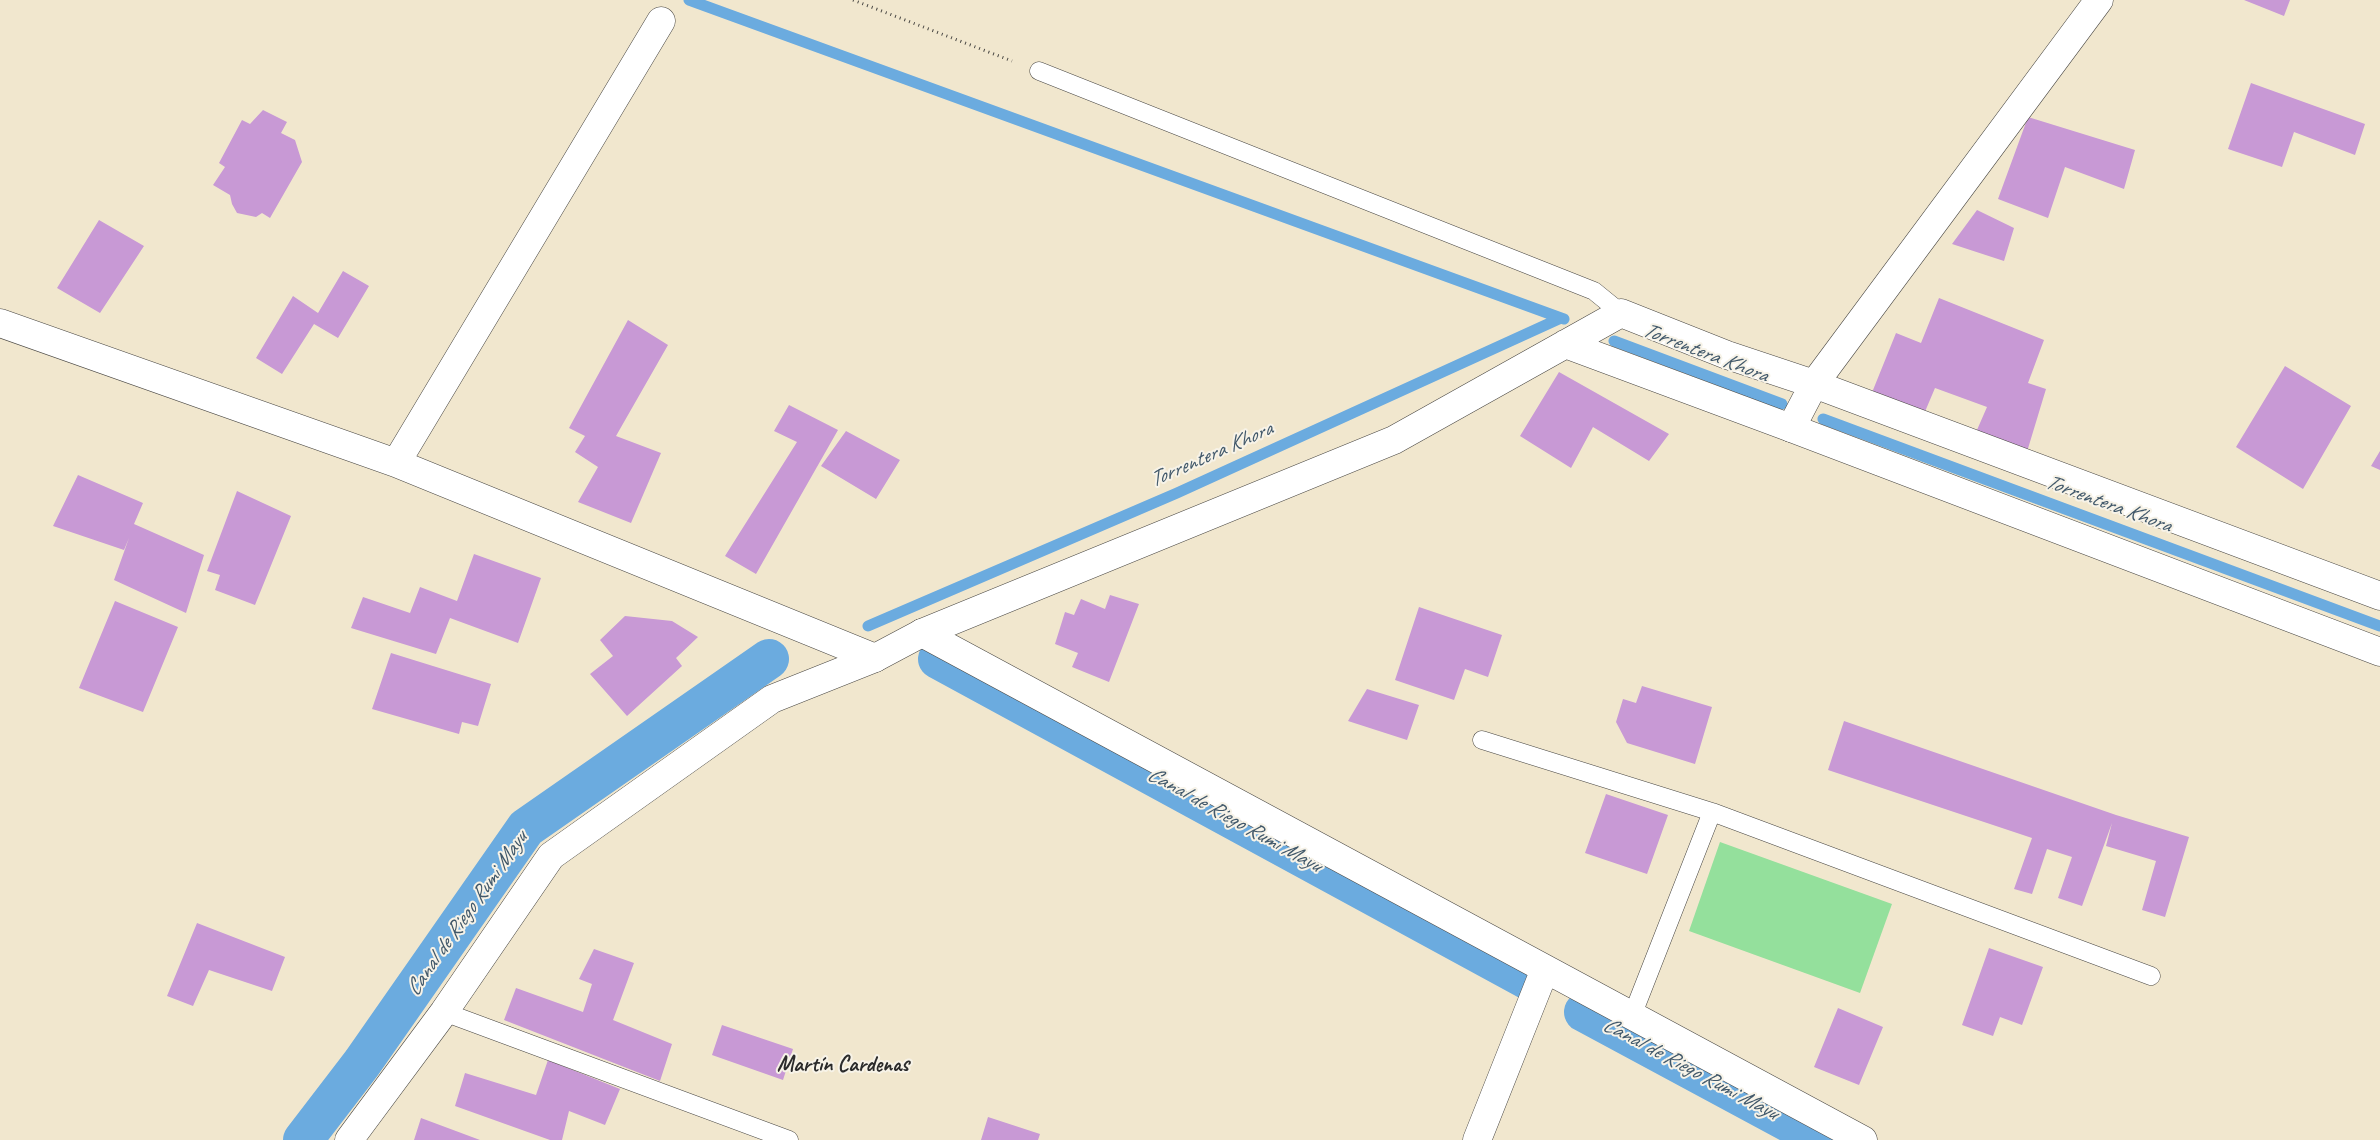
<!DOCTYPE html>
<html>
<head>
<meta charset="utf-8">
<style>
  body { margin:0 }
  canvas { display:block; background:#f1e7ce }
</style>
</head>
<body>
<canvas width="2380" height="1140"></canvas>
<script>
const ctx = document.querySelector('canvas').getContext('2d');
ctx.lineJoin = 'round';
function paint(path, color) {
  ctx.fillStyle = color;
  ctx.fill(path, 'evenodd');
}
function toPath(rows) {
  const path = new Path2D();
  for (const r of rows) {
    path.moveTo(r[0], r[1]);
    for (let i = 2; i < r.length; i += 2) path.lineTo(r[i], r[i + 1]);
  }
  return path;
}
function strokePath(path, color, width, dash) {
  ctx.strokeStyle = color;
  ctx.lineWidth = width;
  ctx.lineCap = dash ? 'butt' : 'round';
  ctx.setLineDash(dash || []);
  ctx.stroke(path);
}
function write(font, color, halo, rows, align = 'center') {
  ctx.font = font + ' Caveat,sans-serif';
  ctx.lineWidth = 4;
  ctx.setLineDash([]);
  ctx.textBaseline = 'middle';
  ctx.strokeStyle = halo;
  ctx.fillStyle = color;
  for (const [text, x, y, turn = 0] of rows) {
    ctx.save();
    ctx.translate(x, y);
    ctx.rotate((+turn || 0) * Math.PI / 180);
    ctx.textAlign = isNaN(turn) ? turn : align;
    if (halo) ctx.strokeText(text, 0, 0);
    ctx.fillText(text, 0, 0);
    ctx.restore();
  }
}
const green = toPath([
  [1720,842,1892,904,1860,993,1689,931]
]);
const stream = toPath([
  [689,0,1561,318],
  [1614,341,1782,404],
  [1823,419,2380,626],
  [868,626,1177,493,1561,318,1564,319]
]);
const canal = toPath([
  [938,659,1530,981],
  [1584,1012,1822,1140],
  [303,1140,362,1063,526,828,769,659]
]);
const building = toPath([
  [2244,0,2290,0,2284,16],
  [2251,83,2365,124,2355,155,2294,132,2282,167,2228,149],
  [263,110,287,122,281,133,295,140,302,162,270,218,262,213,256,217,237,213,232,204,230,195,213,185,225,167,219,163,242,120,250,124],
  [2028,117,2135,150,2124,189,2065,167,2048,218,1998,199],
  [1977,210,2014,228,2004,261,1952,244],
  [99,220,144,246,100,313,57,288],
  [343,271,369,286,338,338,314,324,282,374,256,358,293,296,318,313],
  [1939,298,2044,340,2028,383,2046,389,2023,465,1970,446,1987,407,1935,388,1924,414,1871,395,1896,333,1921,343],
  [628,320,668,345,616,436,661,453,631,523,578,502,598,467,575,452,585,436,569,428],
  [2285,366,2351,406,2303,489,2236,447],
  [1559,372,1669,434,1649,461,1593,427,1571,468,1520,436],
  [789,405,838,430,756,574,725,556,797,442,774,431],
  [846,431,900,460,876,499,821,466],
  [2380,451,2380,470,2371,466],
  [78,475,143,503,134,524,204,555,186,613,114,580,129,538,124,550,53,526],
  [237,491,291,516,255,605,215,590,220,575,207,571],
  [474,554,541,578,518,643,450,618,436,654,351,628,363,597,410,613,420,587,457,601],
  [1110,595,1139,604,1109,682,1072,667,1078,653,1055,644,1065,612,1074,615,1081,599,1105,609],
  [115,601,178,627,143,712,79,688],
  [1419,607,1502,635,1488,677,1465,669,1454,700,1395,680],
  [625,616,672,621,698,637,676,658,682,666,627,716,590,674,613,656,600,640],
  [391,653,491,684,478,726,462,722,459,734,372,709],
  [1642,686,1712,707,1695,764,1627,743,1616,722,1623,699,1636,703],
  [1367,689,1419,705,1407,740,1348,721],
  [1844,721,2116,815,2189,837,2165,917,2142,910,2156,861,2106,846,2112,823,2082,906,2058,898,2072,857,2047,849,2032,894,2014,889,2032,838,1828,770],
  [1606,794,1668,815,1647,874,1585,853],
  [197,923,285,957,272,991,209,970,193,1006,167,996],
  [1989,948,2043,967,2022,1025,2000,1017,1993,1036,1962,1025],
  [594,949,634,963,613,1020,672,1044,660,1081,504,1020,516,988,583,1012,592,984,579,979],
  [1838,1008,1883,1027,1859,1085,1814,1067],
  [722,1025,793,1049,783,1080,712,1055],
  [548,1060,620,1089,605,1125,569,1111,562,1140,550,1140,455,1106,465,1073,536,1095],
  [988,1117,1040,1134,1038,1140,981,1140],
  [421,1118,480,1140,414,1140]
]);
const path = toPath([
  [853,0,1012,61]
]);
const service = toPath([
  [1039,71,1594,291,1621,313],
  [1482,740,1712,812,2151,976],
  [444,1012,789,1140],
  [1632,1016,1712,812]
]);
const minor = toPath([
  [0,323,396,463,875,658],
  [1814,384,2380,596],
  [1791,428,2380,652],
  [396,463,661,21],
  [922,633,1863,1140],
  [1477,1140,1545,969]
]);
const tertiary = toPath([
  [1565,344,1791,428,1814,384,2099,0],
  [349,1140,444,1012,551,856,772,699,875,658,922,633,1394,440,1621,313,1727,355,1814,384]
]);
const waterNames = [
  ["Torrentera Khora",1705,353,21],
  ["Torrentera Khora",1211,455,-24],
  ["Torrentera Khora",2108,504,20],
  ["Canal de Riego Rumi Mayu",1234,820,29],
  ["Canal de Riego Rumi Mayu",467,914,-55],
  ["Canal de Riego Rumi Mayu",1690,1069,28]
];
const neighbourhoodNames = [
  ["Martín Cardenas",843,1065]
];
paint(green, '#94e09c');
strokePath(stream, '#6babdf', 11);
strokePath(canal, '#6babdf', 40);
paint(building, '#c899d5');
strokePath(service, '#494743', 19);
strokePath(minor, '#494743', 29);
strokePath(tertiary, '#494743', 29);
strokePath(path, '#494743', 3, [1, 4]);
strokePath(service, '#fff', 18);
strokePath(minor, '#fff', 28);
strokePath(tertiary, '#fff', 28);
write('italic 22px', '#41586a', '#f7f3e8', waterNames);
write('bold 22px', '#2b2b2b', '#f7f3e8', neighbourhoodNames);
</script>
</body>
</html>
